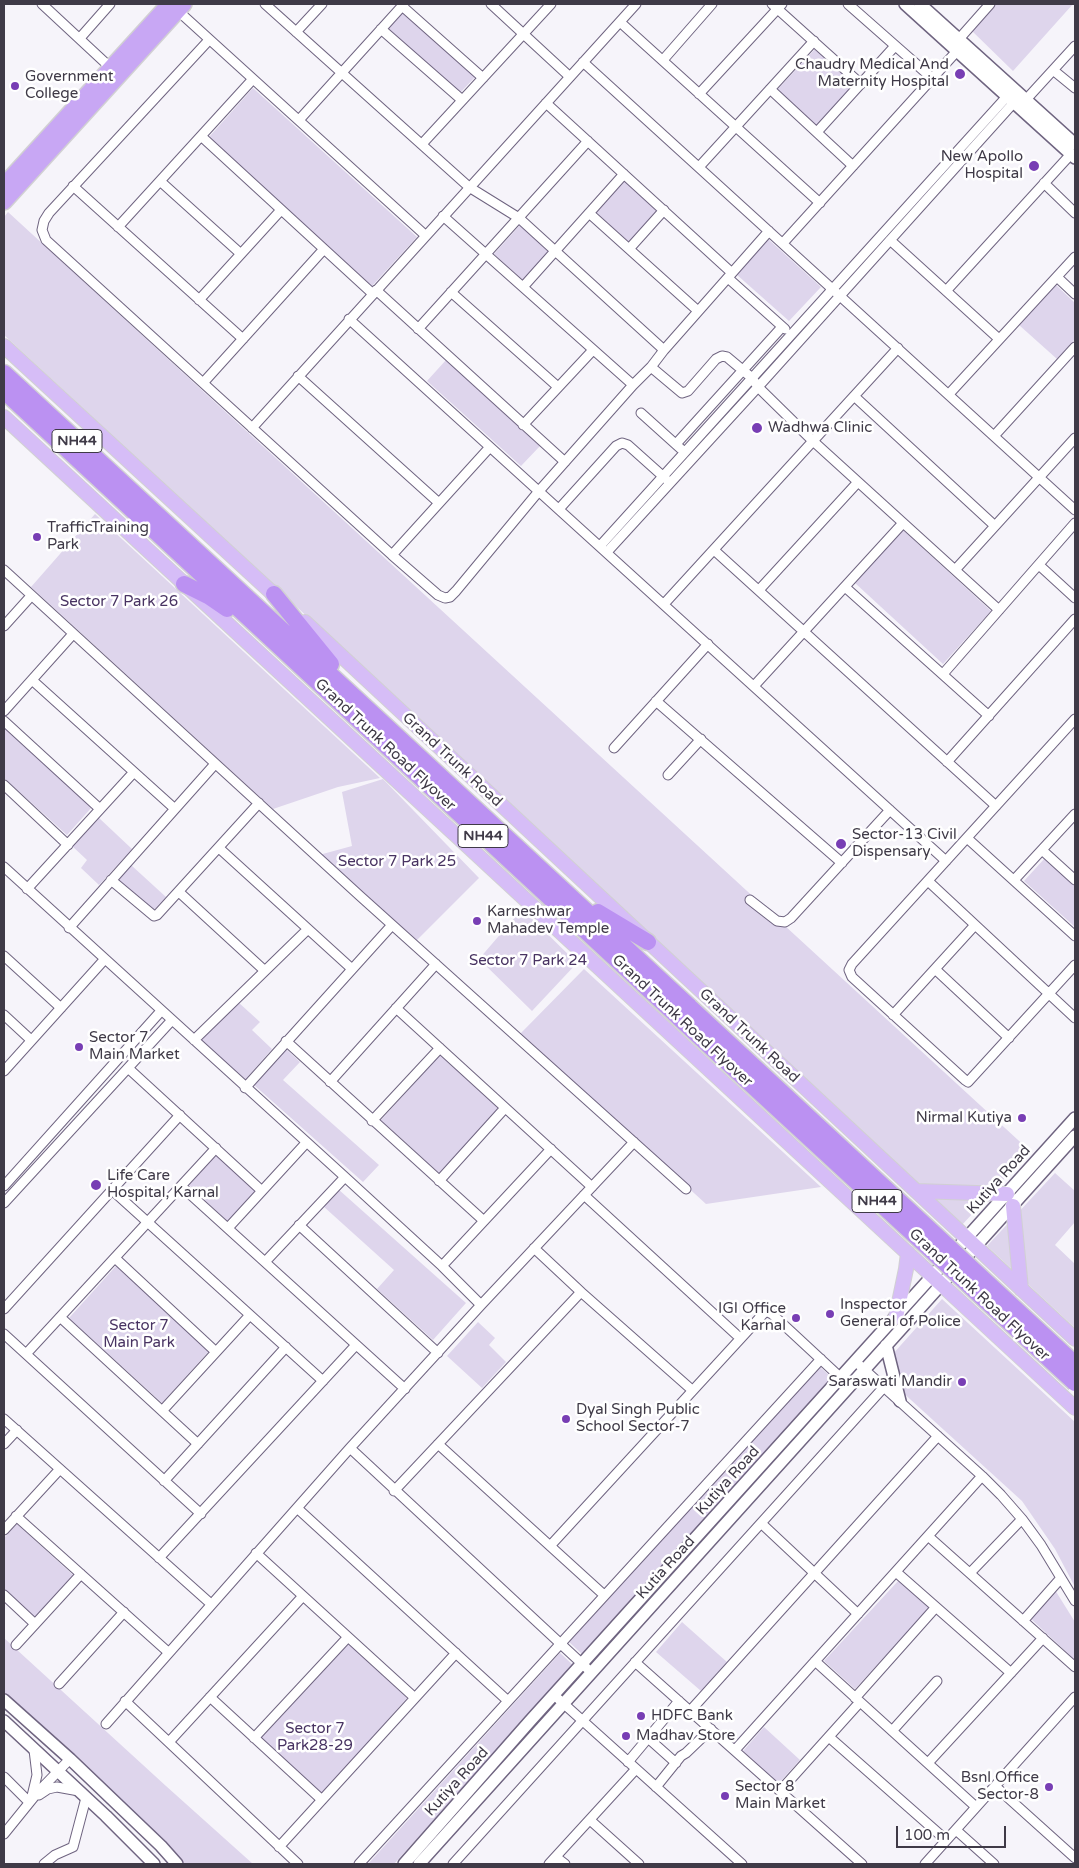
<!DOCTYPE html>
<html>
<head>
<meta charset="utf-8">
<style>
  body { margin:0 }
  #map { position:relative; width:1079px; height:1868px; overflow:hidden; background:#f6f4fa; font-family:"Varela Round",sans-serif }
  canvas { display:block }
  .frame { position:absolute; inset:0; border:5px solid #3f3a47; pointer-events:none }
  .scale { position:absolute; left:896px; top:1826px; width:110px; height:22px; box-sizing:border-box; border:2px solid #3f3a47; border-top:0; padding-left:6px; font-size:15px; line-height:18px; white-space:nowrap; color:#3f3a47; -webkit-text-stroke:4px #fff; paint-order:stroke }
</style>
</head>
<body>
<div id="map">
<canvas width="1079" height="1868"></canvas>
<div class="frame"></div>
<div class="scale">100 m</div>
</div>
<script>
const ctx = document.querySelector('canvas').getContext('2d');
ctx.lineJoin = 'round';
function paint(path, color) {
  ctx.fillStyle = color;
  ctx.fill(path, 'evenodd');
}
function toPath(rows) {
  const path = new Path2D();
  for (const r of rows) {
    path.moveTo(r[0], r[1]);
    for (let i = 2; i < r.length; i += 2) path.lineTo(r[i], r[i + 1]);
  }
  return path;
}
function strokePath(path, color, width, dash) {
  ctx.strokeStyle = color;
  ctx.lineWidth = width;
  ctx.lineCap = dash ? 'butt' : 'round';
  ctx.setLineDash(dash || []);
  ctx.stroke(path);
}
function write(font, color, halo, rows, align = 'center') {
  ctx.font = font + ' "Varela Round",sans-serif';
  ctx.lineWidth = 5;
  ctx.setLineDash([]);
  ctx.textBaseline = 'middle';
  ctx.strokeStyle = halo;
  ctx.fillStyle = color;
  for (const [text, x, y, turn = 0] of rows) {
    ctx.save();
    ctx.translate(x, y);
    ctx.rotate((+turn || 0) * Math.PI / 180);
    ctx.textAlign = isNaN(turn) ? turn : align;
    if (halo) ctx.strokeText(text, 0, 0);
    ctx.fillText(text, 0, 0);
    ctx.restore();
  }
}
const green = toPath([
  [996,4,1073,4,1013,71,972,31],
  [402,10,475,77,459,94,386,28],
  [816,48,855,84,816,126,777,90],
  [253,88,417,237,372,286,209,137],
  [626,180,659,211,629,243,596,212],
  [8,212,1030,1151,962,1225,4,335,4,217],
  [520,225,550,252,524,281,494,254],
  [768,239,821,287,789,321,736,274],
  [1056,285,1075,303,1075,339,1057,359,1019,325],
  [446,360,540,446,521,466,427,381],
  [95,514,380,778,338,787,273,809,31,587],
  [903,530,991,611,943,664,855,583],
  [4,727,92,807,67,835,4,778],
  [383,779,479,878,416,941,319,855,352,846,342,792],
  [98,817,132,849,99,885,81,868,87,860,71,845],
  [1045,858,1075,886,1075,927,1024,881],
  [131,865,166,897,151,913,116,882],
  [522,909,577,963,532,1011,479,959],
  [584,969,821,1187,706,1204,520,1034],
  [238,1002,260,1022,252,1030,272,1049,244,1081,199,1039],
  [286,1049,300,1062,283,1080,379,1165,363,1182,254,1085],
  [440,1055,499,1108,440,1174,381,1120],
  [216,1155,256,1192,228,1222,189,1185],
  [1055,1173,1075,1191,1075,1222,1055,1245,1075,1264,1075,1328,987,1246],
  [338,1189,466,1303,433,1340,377,1289,394,1270,323,1206],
  [116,1266,209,1351,162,1403,69,1318],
  [942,1299,1075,1422,1075,1587,1055,1549,1022,1501,900,1390,892,1355],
  [478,1322,495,1338,489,1345,506,1362,482,1388,447,1356],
  [820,1367,832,1378,582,1654,569,1642],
  [17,1524,73,1575,34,1619,4,1591,4,1538],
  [899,1580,929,1608,855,1689,824,1661],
  [1055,1590,1075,1622,1075,1660,1030,1618],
  [682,1622,727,1662,701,1691,656,1652],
  [4,1638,166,1786,253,1864,185,1864,4,1693],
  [349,1644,407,1698,318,1799,254,1738],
  [560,1653,573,1665,394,1864,368,1864],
  [764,1727,800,1760,778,1784,743,1751]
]);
const minor = toPath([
  [42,4,113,70],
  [265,4,469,187,519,218,664,350],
  [491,4,570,77],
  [772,4,861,84],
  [848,4,932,78],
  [402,6,483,78],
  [176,9,425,235],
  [620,22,820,203],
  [381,29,462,100],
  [296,32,322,4],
  [80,38,110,4],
  [209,40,49,213,44,221,42,230,46,240,203,383,392,555,438,595,445,598,450,597,456,591,539,491,633,385,651,367,664,350,769,231],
  [663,60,712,4],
  [583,62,1075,510],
  [1053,70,1075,88],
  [770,89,853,166],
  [699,94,782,4],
  [546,103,732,273],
  [1022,104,1075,46],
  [299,120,404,4],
  [817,132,895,46],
  [201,136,373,294],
  [422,144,551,4],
  [699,167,814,41],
  [160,181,241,254],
  [1044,183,1075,213],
  [73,186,243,339],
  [589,213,698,311],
  [443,216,633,385],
  [118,227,253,79],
  [890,240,999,339],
  [783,243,957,51,959,39,990,4],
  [629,249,664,210],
  [1057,277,1075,294],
  [728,278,785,329],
  [523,287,624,174],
  [376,290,565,462],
  [946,291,1071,154],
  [451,292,558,387],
  [199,300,281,210],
  [349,319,946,861],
  [418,329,588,141],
  [651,367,682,393,688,391,716,359,722,356,727,357,752,378,758,387,813,441,999,610],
  [298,376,439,503],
  [203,383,324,249],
  [949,394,1075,257],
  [854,396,995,526],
  [641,413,681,449],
  [523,425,593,350],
  [252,428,636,4],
  [994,436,1075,347],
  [676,444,782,327],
  [559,509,616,446,622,443,628,445,666,479],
  [600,546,1011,92],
  [714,550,996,806],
  [607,552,758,387,1017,99],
  [392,555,490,447],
  [1039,565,1075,598],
  [4,570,360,896,686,1189],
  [955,570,1075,438],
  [845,587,989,716],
  [759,590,858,482],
  [664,604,898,348],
  [4,626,31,596],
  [943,674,1075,523],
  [32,680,175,809],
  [754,686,903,523],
  [656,701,842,863],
  [4,711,73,634],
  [1075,719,852,964,849,970,852,977,965,1080,968,1082,1075,965],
  [4,721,100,809],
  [614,748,708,644],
  [947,762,1075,619],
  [668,775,701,739],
  [4,785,68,845],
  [967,838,1075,936],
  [219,848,352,969],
  [1042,850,1075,880],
  [4,867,345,1177,442,1266,481,1305],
  [111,880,154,916,157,915,259,803],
  [1014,880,1075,814],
  [928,881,1075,1018],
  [27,889,134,772],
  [179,892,265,971],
  [750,900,777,921,785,922,791,918,890,810],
  [69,928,215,764],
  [4,956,61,1008],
  [935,969,1009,1038],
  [396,1008,592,1187],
  [4,1015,31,1040],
  [893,1015,975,925],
  [194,1040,308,929],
  [286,1041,484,1221],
  [128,1068,262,1191],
  [4,1071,104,960],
  [330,1082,436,964],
  [245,1088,392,925],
  [372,1121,440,1048],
  [439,1181,505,1108],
  [4,1186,161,1011],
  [181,1186,405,1389],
  [112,1190,323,1381],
  [584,1195,740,1338],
  [4,1203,172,1020],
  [299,1225,438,1353],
  [228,1228,306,1143],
  [534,1248,581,1292,692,1390],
  [115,1258,216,1352],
  [265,1262,345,1177],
  [442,1266,551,1149],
  [4,1309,180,1115],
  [60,1317,198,1444],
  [4,1334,201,1514],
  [26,1354,216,1148],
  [856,1362,982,1476,1001,1495,1022,1519,1041,1545,1075,1601],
  [162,1411,250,1315],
  [4,1419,211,1604],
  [4,1444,17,1430],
  [438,1444,604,1595],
  [350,1448,592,1673],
  [164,1481,286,1347],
  [394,1491,581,1292],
  [297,1508,508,1701],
  [16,1516,168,1652],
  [762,1524,858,1614],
  [4,1530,60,1469],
  [928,1536,1075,1667],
  [550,1546,764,1313,768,1312,772,1314,841,1378],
  [256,1553,415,1698],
  [159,1558,356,1345],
  [896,1572,1011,1673],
  [970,1573,1022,1519],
  [4,1595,35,1624],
  [1023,1621,1061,1578],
  [16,1645,81,1574],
  [815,1661,976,1807],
  [635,1662,862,1864],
  [59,1684,124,1612],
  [554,1695,742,1864],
  [210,1697,322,1800],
  [855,1698,936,1607],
  [125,1701,298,1864],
  [690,1711,938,1436],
  [106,1724,350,1448,481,1305,634,1142],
  [892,1731,937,1681],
  [829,1737,946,1840],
  [254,1738,348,1637],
  [648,1738,676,1763],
  [169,1742,303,1596],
  [735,1750,982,1476],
  [628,1762,679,1701],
  [928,1763,1043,1638],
  [4,1777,29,1802],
  [995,1786,1075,1858],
  [656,1787,681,1756,686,1753,711,1729],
  [780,1791,860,1702],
  [39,1795,48,1789,57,1787,79,1791],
  [32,1796,37,1775,34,1750],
  [590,1820,639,1864],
  [956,1830,994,1864],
  [4,1834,38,1792,70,1759],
  [279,1847,456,1653],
  [556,1857,565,1864],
  [44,1864,55,1855,73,1847,86,1798],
  [359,1864,821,1359],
  [453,1864,884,1387],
  [549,1864,636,1769],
  [925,1864,1075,1697]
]);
const tertiary = toPath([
  [905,4,1075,158],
  [920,4,1075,144],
  [886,1345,900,1401],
  [4,1700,70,1759,161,1846,177,1864],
  [4,1721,106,1816,154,1864],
  [404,1864,530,1721,1075,1118],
  [419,1864,1075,1136]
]);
const primary = toPath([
  [4,346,281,601],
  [4,417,1075,1408],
  [305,622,1075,1339],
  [916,1191,1007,1194],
  [1013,1206,1021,1289],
  [896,1317,906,1269,908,1253]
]);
const trunk = toPath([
  [4,185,169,4],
  [4,202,184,4]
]);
const motorway = toPath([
  [4,373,690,1007],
  [4,391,679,1018],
  [184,584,208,596,227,609],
  [274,594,331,664],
  [598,912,648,942]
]);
const motorwayBridge = toPath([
  [690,1007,1075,1364],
  [679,1018,1075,1383]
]);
const markers = [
  [960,74,6,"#783eb4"],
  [15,86,5,"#783eb4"],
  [1034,166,6,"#783eb4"],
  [757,428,6,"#783eb4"],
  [37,537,5,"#783eb4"],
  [841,844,6,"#783eb4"],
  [477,921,5,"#783eb4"],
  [79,1047,5,"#783eb4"],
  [1022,1118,5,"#783eb4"],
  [96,1185,6,"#783eb4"],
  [830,1314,5,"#783eb4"],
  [796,1318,5,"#783eb4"],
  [962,1382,5,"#783eb4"],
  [566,1419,5,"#783eb4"],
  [641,1716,5,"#783eb4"],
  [626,1736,5,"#783eb4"],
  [1049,1787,5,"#783eb4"],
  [725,1796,5,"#783eb4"]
];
const shields = [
  [77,441,50],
  [483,836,50],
  [877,1201,50]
];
const shieldNames = [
  ["NH44",77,441],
  ["NH44",483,836],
  ["NH44",877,1201]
];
const poiNames = [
  ["Chaudry Medical And",949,65,"right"],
  ["Maternity Hospital",949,82,"right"],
  ["Government",25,77],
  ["College",25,94],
  ["New Apollo",1023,157,"right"],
  ["Hospital",1023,174,"right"],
  ["Wadhwa Clinic",768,428],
  ["TrafficTraining",47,528],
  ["Park",47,545],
  ["Sector-13 Civil",852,835],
  ["Dispensary",852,852],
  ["Karneshwar",487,912],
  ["Mahadev Temple",487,929],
  ["Sector 7",89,1038],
  ["Main Market",89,1055],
  ["Nirmal Kutiya",1012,1118,"right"],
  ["Life Care",107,1176],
  ["Hospital, Karnal",107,1193],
  ["Inspector",840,1305],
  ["General of Police",840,1322],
  ["IGI Office",786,1309,"right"],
  ["Karnal",786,1326,"right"],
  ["Saraswati Mandir",952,1382,"right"],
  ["Dyal Singh Public",576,1410],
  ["School Sector-7",576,1427],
  ["HDFC Bank",651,1716],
  ["Madhav Store",636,1736],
  ["Bsnl Office",1039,1778,"right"],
  ["Sector-8",1039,1795,"right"],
  ["Sector 8",735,1787],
  ["Main Market",735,1804]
];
const parkNames = [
  ["Sector 7 Park 26",119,602],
  ["Sector 7 Park 25",397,862],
  ["Sector 7 Park 24",528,961],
  ["Sector 7",139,1326],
  ["Main Park",139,1343],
  ["Sector 7",315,1729],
  ["Park28-29",315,1746]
];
const streetNames = [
  ["Grand Trunk Road Flyover",385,745,43],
  ["Grand Trunk Road",452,760,43],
  ["Grand Trunk Road Flyover",682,1021,43],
  ["Grand Trunk Road",749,1036,43],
  ["Kutiya Road",999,1180,-48],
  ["Grand Trunk Road Flyover",979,1295,43],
  ["Kutiya Road",728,1481,-48],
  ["Kutia Road",666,1568,-48],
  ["Kutiya Road",457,1782,-48]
];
paint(green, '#ded5ec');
strokePath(minor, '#6f6480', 11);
strokePath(tertiary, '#6f6480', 14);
strokePath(primary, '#d1d0d3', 16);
strokePath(trunk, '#d1d0d3', 18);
strokePath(motorway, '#d1d0d3', 19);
strokePath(minor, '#fff', 9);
strokePath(tertiary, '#fff', 11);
strokePath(primary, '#d6bdf7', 14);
strokePath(trunk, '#c8a7f4', 15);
strokePath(motorway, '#bb91f2', 16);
strokePath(motorwayBridge, '#d1d0d3', 19, []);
strokePath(motorwayBridge, '#bb91f2', 16);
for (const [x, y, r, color] of markers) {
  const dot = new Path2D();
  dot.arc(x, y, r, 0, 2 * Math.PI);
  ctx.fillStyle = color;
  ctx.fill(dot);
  strokePath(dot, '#fff', 2);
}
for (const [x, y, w] of shields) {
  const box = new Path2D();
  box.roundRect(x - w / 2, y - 11.5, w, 23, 4);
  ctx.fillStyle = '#fff';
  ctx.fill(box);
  strokePath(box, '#3f3a47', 1);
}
write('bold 14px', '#3f3a47', null, shieldNames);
write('15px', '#3f3a47', '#fff', poiNames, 'left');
write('15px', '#483362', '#fff', parkNames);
write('15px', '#3f3a47', '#fff', streetNames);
</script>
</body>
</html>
